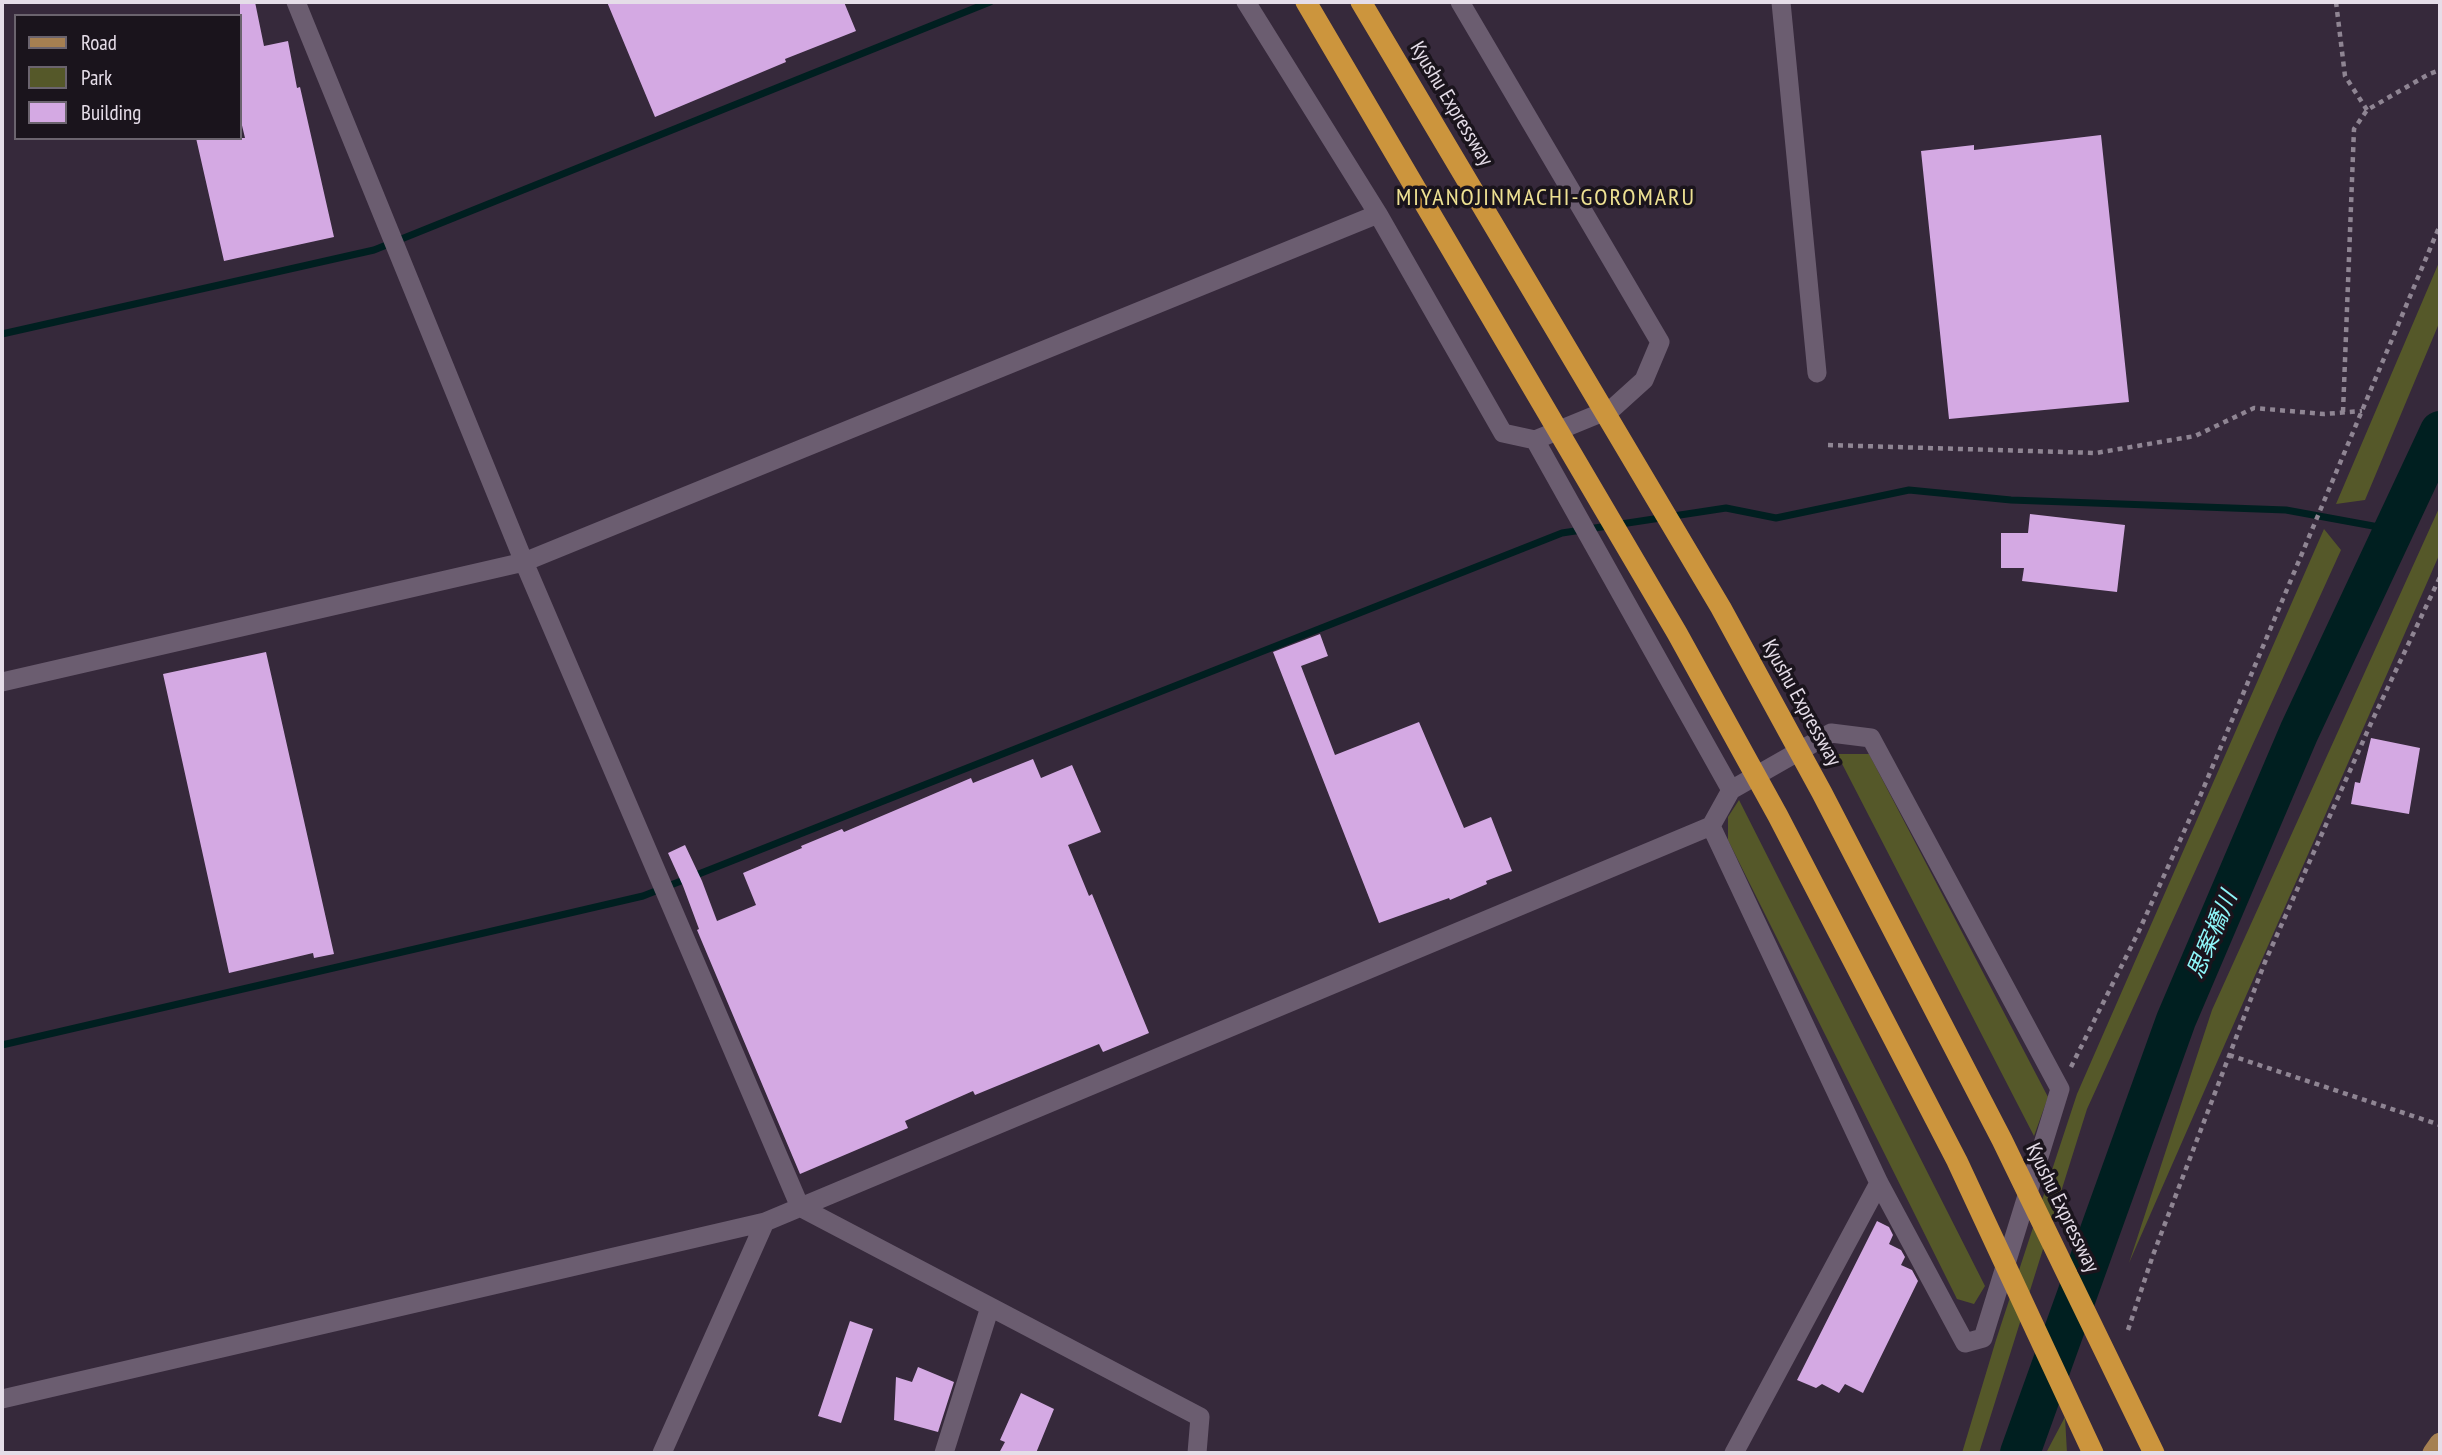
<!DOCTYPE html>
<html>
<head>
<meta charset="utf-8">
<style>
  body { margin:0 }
  #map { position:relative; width:2442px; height:1455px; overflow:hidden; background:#36293b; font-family:"PT Sans Narrow",sans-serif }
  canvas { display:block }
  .frame { position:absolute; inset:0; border:4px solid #e5dde8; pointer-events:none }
  .legend { position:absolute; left:14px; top:14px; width:228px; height:126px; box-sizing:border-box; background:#1a141c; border:2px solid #6b646e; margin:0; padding:9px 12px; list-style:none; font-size:21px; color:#e5dde8 }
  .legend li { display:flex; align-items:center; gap:14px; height:35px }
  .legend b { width:35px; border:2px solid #6b646e }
</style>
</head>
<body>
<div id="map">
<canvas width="2442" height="1455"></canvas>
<div class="frame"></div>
<ul class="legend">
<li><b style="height:9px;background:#a57f51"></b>Road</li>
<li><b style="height:19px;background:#555829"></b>Park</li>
<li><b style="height:19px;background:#d4a9e3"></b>Building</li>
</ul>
</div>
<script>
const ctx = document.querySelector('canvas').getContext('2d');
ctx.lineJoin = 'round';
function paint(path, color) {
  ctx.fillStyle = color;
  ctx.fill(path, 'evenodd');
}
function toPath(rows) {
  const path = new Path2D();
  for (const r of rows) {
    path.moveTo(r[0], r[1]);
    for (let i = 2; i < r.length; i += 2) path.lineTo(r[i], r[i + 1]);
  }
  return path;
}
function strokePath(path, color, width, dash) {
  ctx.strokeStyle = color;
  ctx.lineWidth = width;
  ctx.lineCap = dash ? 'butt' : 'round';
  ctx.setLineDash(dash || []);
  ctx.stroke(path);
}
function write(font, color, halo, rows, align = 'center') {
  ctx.font = font + ' "PT Sans Narrow","Noto Sans JP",sans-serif';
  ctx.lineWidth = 7;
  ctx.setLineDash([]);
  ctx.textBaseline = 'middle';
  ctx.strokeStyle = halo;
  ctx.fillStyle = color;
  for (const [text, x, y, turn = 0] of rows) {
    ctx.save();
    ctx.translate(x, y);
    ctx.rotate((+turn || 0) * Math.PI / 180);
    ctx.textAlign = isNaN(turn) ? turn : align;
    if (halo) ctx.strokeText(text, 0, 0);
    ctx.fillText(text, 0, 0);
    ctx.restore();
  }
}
const green = toPath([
  [2440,260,2440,321,2365,500,2336,504],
  [2440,506,2440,553,2129,1263,2212,1010],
  [2324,529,2341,550,2087,1109,1979,1453,1962,1453,1996,1340,2077,1094],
  [1837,754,1869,754,2048,1097,2034,1136],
  [1739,800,1985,1286,1974,1304,1957,1299,1728,840,1728,817],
  [2065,1417,2067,1453,2046,1453]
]);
const stream = toPath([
  [2,334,374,250,990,2],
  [2,1045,643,896,1562,533,1726,508,1776,518,1909,490,2011,500,2286,510,2395,530]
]);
const river = toPath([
  [2020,1453,2176,1020,2299,732,2440,431]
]);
const building = toPath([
  [240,2,255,2,264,46,288,41,297,88,300,87,334,237,224,261,196,138,245,138,240,117],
  [607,2,844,2,856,31,785,59,786,62,655,117],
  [2101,135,2129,402,1949,419,1921,151,1974,145,1974,150],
  [2030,514,2125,525,2117,592,2022,581,2024,568,2001,568,2001,533,2028,533],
  [1320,634,1328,656,1301,666,1335,755,1419,722,1464,828,1491,817,1512,871,1486,881,1487,884,1450,900,1449,898,1379,923,1273,652],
  [266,652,334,954,314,958,313,953,229,973,163,674],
  [2371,738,2420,748,2409,814,2351,804,2355,782,2360,783],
  [1033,759,1041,778,1072,765,1101,832,1068,845,1089,896,1092,894,1149,1033,1103,1052,1099,1044,975,1095,973,1091,905,1121,908,1128,800,1174,697,930,699,929,683,886,668,853,685,845,702,881,717,921,756,905,743,873,802,848,801,846,842,829,844,832,971,778,973,783],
  [1877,1221,1889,1227,1893,1235,1889,1244,1901,1250,1905,1257,1901,1265,1912,1270,1918,1281,1863,1393,1845,1384,1839,1393,1822,1384,1816,1388,1797,1380],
  [850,1321,873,1329,841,1423,818,1416],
  [918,1367,954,1382,938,1432,894,1420,896,1377,912,1382],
  [1021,1393,1054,1409,1036,1453,999,1453,1005,1442,1000,1440]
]);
const path = toPath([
  [2336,2,2345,76,2367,110],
  [2343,412,2354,129,2367,110,2429,74,2440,70],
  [1828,445,2096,453,2195,436,2254,408,2324,414,2362,411],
  [2229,1055,2440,1125],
  [2071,1067,2138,933,2201,794,2440,225],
  [2128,1330,2153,1255,2265,962,2372,721,2440,577]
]);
const street = toPath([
  [296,2,524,562,800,1207,1200,1417,1197,1453],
  [1246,2,1378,214,1503,433,1535,440,1613,408,1644,380,1660,342,1460,2],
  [1781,2,1817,373],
  [1535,440,1731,790,1711,826,1879,1183,1965,1343,1983,1338,2060,1089,1871,738,1831,733,1731,790],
  [2,682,524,562,1378,214],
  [2,1399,765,1222,1711,826],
  [662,1453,765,1222],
  [944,1453,990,1307],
  [1734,1453,1879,1183]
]);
const primary = toPath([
  [2433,1453,2440,1443]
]);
const highway = toPath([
  [1306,2,1677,633,1778,816,1957,1161,2093,1453],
  [1361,2,1721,608,1822,793,2002,1140,2154,1453]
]);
const streetNames = [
  ["Kyushu Expressway",1451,104,59],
  ["Kyushu Expressway",1801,703,61],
  ["Kyushu Expressway",2062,1208,64]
];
const waterNames = [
  ["思案橋川",2213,935,-67]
];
const quarterNames = [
  ["MIYANOJINMACHI-GOROMARU",1546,198]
];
paint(green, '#555829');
strokePath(stream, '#001f20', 7);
strokePath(river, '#001f20', 40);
paint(building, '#d4a9e3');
strokePath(path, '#8f8593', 4.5, [5, 5]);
strokePath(street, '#6b5d70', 19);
strokePath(primary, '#a57f51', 21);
strokePath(highway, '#cc953d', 21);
write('21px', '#e5dde8', '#1a141c', streetNames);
write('italic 23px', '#8ef7fa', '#1a141c', waterNames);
ctx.letterSpacing = '2px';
write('24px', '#eee192', '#1a141c', quarterNames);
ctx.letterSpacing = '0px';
</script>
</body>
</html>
